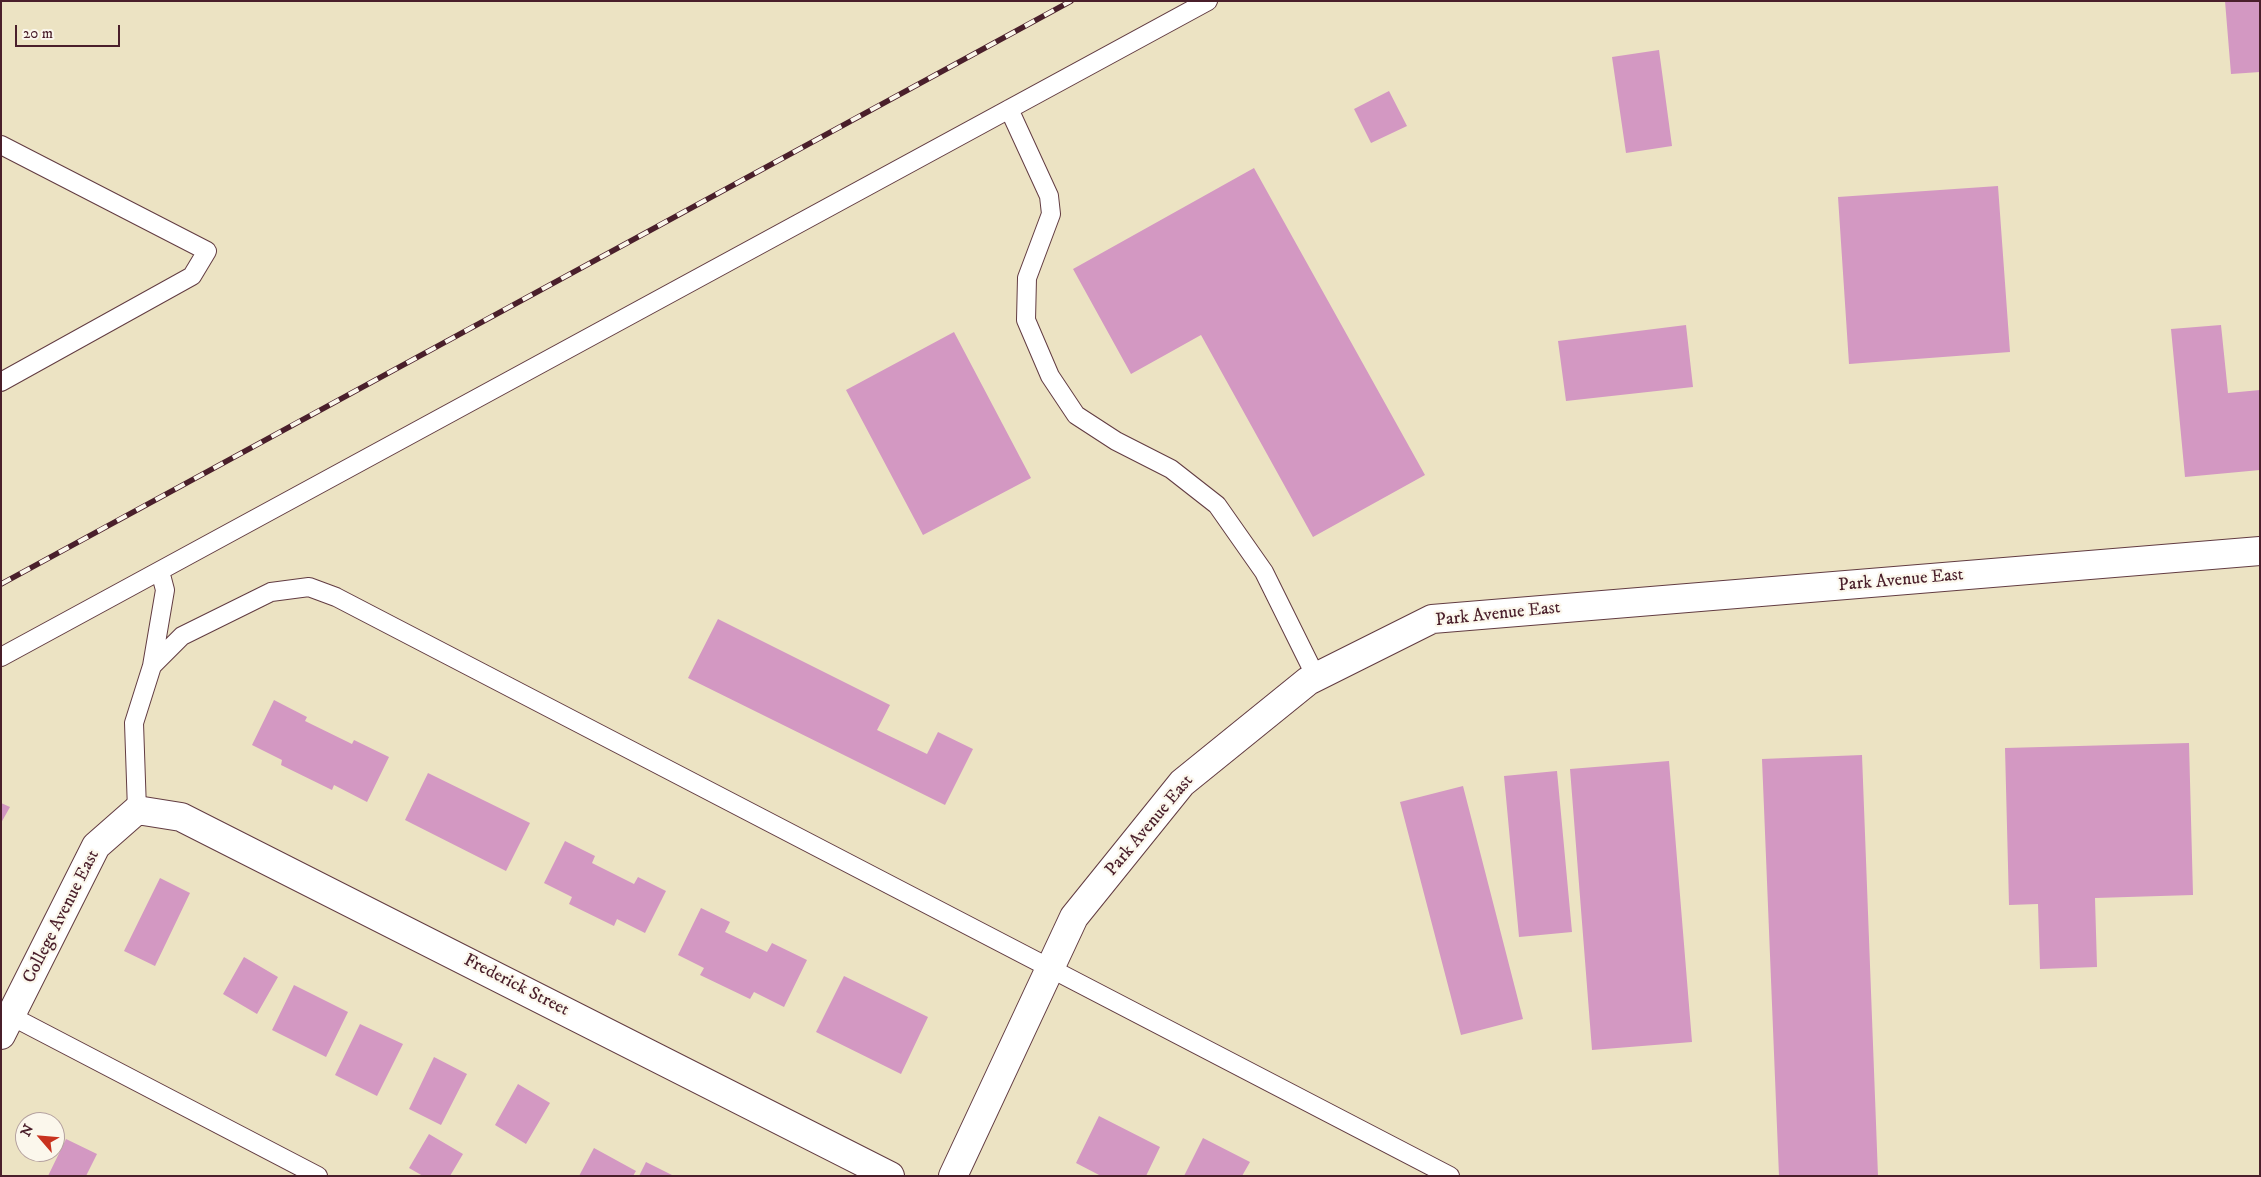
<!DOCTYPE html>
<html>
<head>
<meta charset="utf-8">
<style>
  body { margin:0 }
  #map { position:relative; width:2261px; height:1177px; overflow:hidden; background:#ece3c3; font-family:"IM FELL DW Pica",serif }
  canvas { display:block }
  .frame { position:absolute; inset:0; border:2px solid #4a1f2b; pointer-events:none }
  .north { position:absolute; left:15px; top:1112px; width:50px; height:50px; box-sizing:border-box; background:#fbf7ec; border:1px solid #b4a19f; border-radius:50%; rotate:297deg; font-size:14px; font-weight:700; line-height:20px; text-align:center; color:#4a1f2b }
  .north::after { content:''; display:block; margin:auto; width:18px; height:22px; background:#c8321e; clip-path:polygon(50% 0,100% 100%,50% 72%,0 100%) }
  .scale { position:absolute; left:15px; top:25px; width:105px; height:22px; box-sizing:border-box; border:2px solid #4a1f2b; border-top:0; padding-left:6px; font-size:15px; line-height:18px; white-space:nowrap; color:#4a1f2b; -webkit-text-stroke:4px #fbf7ec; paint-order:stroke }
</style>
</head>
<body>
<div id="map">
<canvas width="2261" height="1177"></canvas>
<div class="frame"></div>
<div class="north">N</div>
<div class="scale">20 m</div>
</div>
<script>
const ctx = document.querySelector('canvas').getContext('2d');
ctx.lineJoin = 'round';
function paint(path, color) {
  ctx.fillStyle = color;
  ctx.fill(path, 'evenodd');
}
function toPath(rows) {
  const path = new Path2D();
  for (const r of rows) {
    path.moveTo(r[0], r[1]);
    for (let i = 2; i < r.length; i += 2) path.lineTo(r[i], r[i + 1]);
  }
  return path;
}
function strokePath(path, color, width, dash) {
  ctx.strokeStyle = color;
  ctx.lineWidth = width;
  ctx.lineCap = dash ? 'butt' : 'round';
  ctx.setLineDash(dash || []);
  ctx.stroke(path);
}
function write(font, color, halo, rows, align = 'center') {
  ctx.font = font + ' "IM FELL DW Pica",serif';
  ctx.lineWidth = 4.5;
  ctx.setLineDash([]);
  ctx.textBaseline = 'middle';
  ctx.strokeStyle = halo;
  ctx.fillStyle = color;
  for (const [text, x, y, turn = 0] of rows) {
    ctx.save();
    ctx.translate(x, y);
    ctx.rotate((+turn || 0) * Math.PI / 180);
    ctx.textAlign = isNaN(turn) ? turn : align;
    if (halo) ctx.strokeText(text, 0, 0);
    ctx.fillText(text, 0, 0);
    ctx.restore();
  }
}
const building = toPath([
  [2225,1,2260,1,2260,72,2231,74],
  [1659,50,1672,146,1626,153,1612,57],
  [1389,91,1407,126,1371,143,1354,109],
  [1254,168,1425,475,1313,537,1201,335,1131,374,1073,269],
  [1998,186,2010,352,1849,364,1838,197],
  [1686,325,1693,387,1566,401,1558,341],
  [2221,325,2228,393,2260,390,2260,470,2185,477,2171,329],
  [954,332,1031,478,923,535,846,390],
  [718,619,890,705,877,730,927,754,938,732,973,749,945,805,688,678],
  [274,700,307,717,305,721,352,744,354,740,389,757,367,802,334,785,332,790,281,765,282,760,252,745],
  [2189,743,2193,895,2095,898,2097,967,2040,969,2038,904,2009,905,2005,748],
  [1862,755,1878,1176,1779,1176,1762,759],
  [1669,761,1692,1042,1592,1050,1570,769],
  [1557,771,1572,932,1519,937,1504,776],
  [428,773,530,823,506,871,405,820],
  [1463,786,1523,1019,1461,1035,1400,802],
  [1,803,10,807,1,823],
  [565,841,595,856,592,863,634,884,638,877,666,891,645,933,617,919,614,926,569,904,572,897,544,883],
  [160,878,190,893,155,966,124,951],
  [701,908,730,922,725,932,767,952,772,943,807,960,784,1007,754,992,750,999,700,975,704,968,678,955],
  [244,957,278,977,257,1014,223,994],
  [844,976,928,1017,901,1074,816,1032],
  [294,985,348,1012,326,1057,272,1030],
  [360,1024,403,1044,377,1096,335,1075],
  [434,1057,467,1074,441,1125,409,1109],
  [518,1084,550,1103,526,1144,495,1125],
  [1099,1116,1160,1147,1146,1176,1101,1176,1076,1163],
  [429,1134,463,1154,450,1176,423,1176,409,1168],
  [1203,1138,1250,1162,1242,1176,1184,1176],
  [66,1139,97,1154,86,1176,48,1176],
  [594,1148,636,1171,633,1176,579,1176],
  [646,1162,674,1176,639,1176]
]);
const lane = toPath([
  [1009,109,1049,196,1051,214,1027,278,1026,320,1050,376,1076,415,1116,441,1171,469,1217,505,1264,572,1316,677],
  [1,145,207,251,192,276,1,382],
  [1,657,1208,1],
  [152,666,165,590,160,571],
  [137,810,134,723,152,666,182,636,271,592,309,587,336,597,1450,1176],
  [11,1016,318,1176]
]);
const street = toPath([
  [1,1035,96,846,137,810,181,817,890,1176]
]);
const secondary = toPath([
  [953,1176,1074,917,1182,783,1308,681,1432,619,2260,551]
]);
const rail = toPath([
  [1,584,1071,1]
]);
const streetNames = [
  ["Park Avenue East",1901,581,-5],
  ["Park Avenue East",1498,615,-6],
  ["Park Avenue East",1150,826,-50],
  ["College Avenue East",62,917,-63],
  ["Frederick Street",516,986,27]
];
paint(building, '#d398c2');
strokePath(lane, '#623c42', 20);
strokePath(street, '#623c42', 30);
strokePath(secondary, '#623c42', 30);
strokePath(lane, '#fff', 18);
strokePath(street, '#fff', 28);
strokePath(secondary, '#fff', 28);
strokePath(rail, '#4a1f2b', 5.5);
strokePath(rail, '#fbf7ec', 4, [11]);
write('18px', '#4a1f2b', '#fbf7ec', streetNames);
</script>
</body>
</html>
